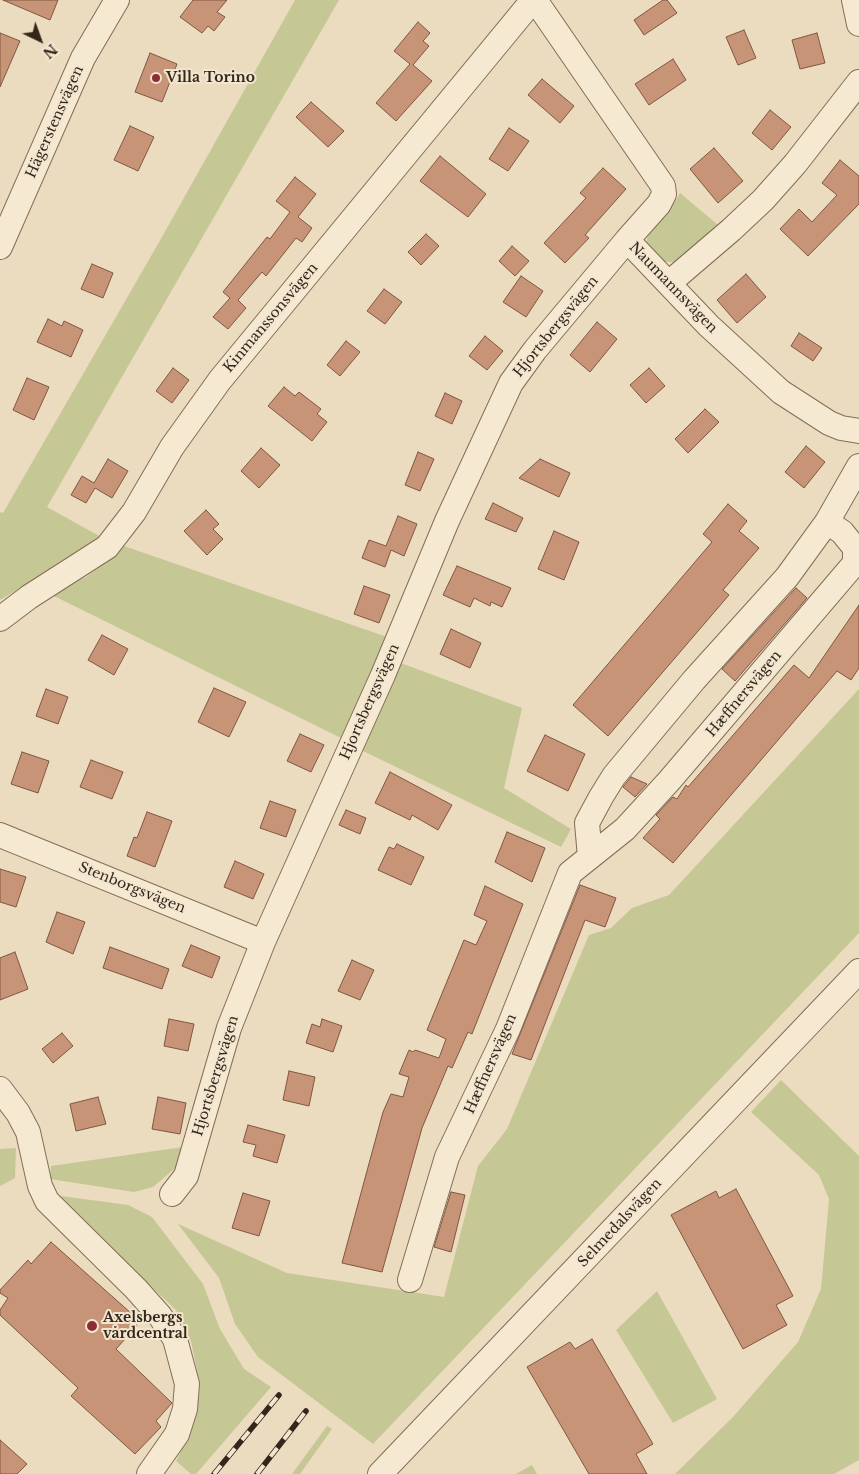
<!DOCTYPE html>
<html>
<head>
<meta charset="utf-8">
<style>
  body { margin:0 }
  #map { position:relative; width:859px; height:1474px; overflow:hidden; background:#ebdbbf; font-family:"Libre Baskerville",serif }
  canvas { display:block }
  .north { position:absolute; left:15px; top:15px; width:50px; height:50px; -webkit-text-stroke:4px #f3e6cf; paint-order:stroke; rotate:138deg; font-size:14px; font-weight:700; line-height:20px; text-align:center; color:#33261c }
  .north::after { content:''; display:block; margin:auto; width:18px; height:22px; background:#33261c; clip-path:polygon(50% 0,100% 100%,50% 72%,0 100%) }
</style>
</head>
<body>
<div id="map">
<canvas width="859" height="1474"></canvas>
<div class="north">N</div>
</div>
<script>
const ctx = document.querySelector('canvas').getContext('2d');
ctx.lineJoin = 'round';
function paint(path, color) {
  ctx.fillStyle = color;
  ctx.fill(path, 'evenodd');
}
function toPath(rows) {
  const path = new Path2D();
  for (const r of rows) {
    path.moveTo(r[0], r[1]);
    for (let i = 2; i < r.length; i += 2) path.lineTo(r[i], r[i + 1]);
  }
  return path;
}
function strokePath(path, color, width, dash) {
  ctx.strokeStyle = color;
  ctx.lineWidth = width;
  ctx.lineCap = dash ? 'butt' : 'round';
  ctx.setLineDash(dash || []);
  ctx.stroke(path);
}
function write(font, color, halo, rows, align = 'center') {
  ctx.font = font + ' "Libre Baskerville",serif';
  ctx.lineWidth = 4;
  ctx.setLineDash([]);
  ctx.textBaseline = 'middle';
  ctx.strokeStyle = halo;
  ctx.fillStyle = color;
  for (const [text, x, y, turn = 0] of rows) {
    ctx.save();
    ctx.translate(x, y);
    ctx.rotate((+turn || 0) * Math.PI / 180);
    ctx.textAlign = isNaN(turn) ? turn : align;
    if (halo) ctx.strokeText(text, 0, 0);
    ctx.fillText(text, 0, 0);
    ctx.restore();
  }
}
const green = toPath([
  [295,0,339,0,47,507,103,538,0,600,0,512,3,513,158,244],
  [680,193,718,225,675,262,665,262,646,243,649,233,673,204],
  [124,546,387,637,343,739,50,594,86,577,114,556],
  [398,662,522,708,504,788,571,829,561,847,359,749],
  [859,689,859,933,373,1444,258,1357,235,1324,219,1278,178,1224,287,1273,444,1297,478,1166,507,1129,589,935,611,928,632,908,669,895],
  [781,1080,859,1156,859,1460,834,1474,675,1474,733,1417,798,1342,821,1289,829,1199,819,1175,751,1112],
  [183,1147,180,1164,153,1187,134,1192,50,1179,51,1166],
  [16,1148,15,1178,0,1186,0,1149],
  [54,1195,128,1205,152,1217,203,1284,220,1329,244,1369,271,1387,196,1474,191,1474,176,1461,192,1429,200,1386,191,1341,176,1310],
  [657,1291,717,1399,673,1423,616,1330],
  [327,1426,332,1429,300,1474,292,1474],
  [532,1465,537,1474,516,1474]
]);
const building = toPath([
  [3,0,58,0,50,20,3,0],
  [193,0,227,0,217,12,225,17,214,31,208,26,202,33,180,17,193,0],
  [663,0,667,0,677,13,644,35,634,20,663,0],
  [418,22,430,33,423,41,429,46,413,65,432,81,396,121,376,103,410,64,394,51,418,22],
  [744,30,756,58,738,65,726,37,744,30],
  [0,33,20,41,0,87,0,33],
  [817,33,825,63,800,69,792,40,817,33],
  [150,53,177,64,162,102,135,92,150,53],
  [673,59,686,80,649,105,635,84,673,59],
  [542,79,574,106,560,123,528,95,542,79],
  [311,102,344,131,328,147,296,117,311,102],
  [770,110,791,127,772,150,752,133,770,110],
  [130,126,154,137,138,171,114,160,130,126],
  [509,128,529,141,508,171,489,159,509,128],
  [714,148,743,181,718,203,690,169,714,148],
  [440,156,486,194,468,217,420,181,440,156],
  [840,160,859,176,859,204,808,256,780,229,799,209,812,222,837,195,822,183,840,160],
  [603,168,626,189,585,235,589,238,565,263,544,243,586,198,580,193,603,168],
  [295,177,316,194,298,217,312,228,302,242,296,238,266,276,262,272,238,300,246,308,228,329,213,317,230,298,223,292,267,237,270,239,290,212,276,201,295,177],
  [426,234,439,246,421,265,408,252,426,234],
  [512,246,529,261,515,276,499,261,512,246],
  [92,264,113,273,103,298,81,289,92,264],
  [746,274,766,297,737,323,717,300,746,274],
  [521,276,543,291,526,317,503,302,521,276],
  [384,289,402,302,385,324,367,311,384,289],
  [48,319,62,326,64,321,83,330,71,357,37,342,48,319],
  [597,322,617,339,590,372,570,355,597,322],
  [799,333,822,348,813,361,791,346,799,333],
  [485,336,503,351,487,370,469,356,485,336],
  [346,341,360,352,340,376,327,365,346,341],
  [173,368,189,380,172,403,156,391,173,368],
  [649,368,665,386,646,403,630,385,649,368],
  [27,378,49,387,34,420,13,410,27,378],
  [284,387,295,396,299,392,321,409,317,414,327,422,312,441,268,406,284,387],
  [445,393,462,401,452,424,435,416,445,393],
  [705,409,719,422,688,453,675,439,705,409],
  [806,446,825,462,804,488,785,472,806,446],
  [261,448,280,465,259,488,241,471,261,448],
  [418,452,434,459,420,491,405,485,418,452],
  [108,459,128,471,112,498,95,488,86,503,71,495,82,476,94,483,108,459],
  [540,459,570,473,559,497,519,478,540,459],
  [493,503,523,518,516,532,485,519,493,503],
  [728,504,747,521,739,531,759,548,723,590,729,595,608,736,573,705,712,542,703,534,728,504],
  [206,510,219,524,213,529,223,539,207,555,184,531,206,510],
  [398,516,417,524,404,556,391,550,385,567,362,558,369,540,386,546,398,516],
  [554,531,579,542,564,580,538,569,554,531],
  [457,566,511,588,502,607,491,602,490,606,474,598,470,607,443,595,457,566],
  [364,586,390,595,379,623,354,614,364,586],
  [796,588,807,598,735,681,722,669,796,588],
  [859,605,859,668,851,680,837,671,673,863,643,838,660,819,656,815,673,797,677,799,686,785,688,787,794,665,809,678,859,605],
  [451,629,481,643,470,668,440,654,451,629],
  [102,635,128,649,114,675,88,660,102,635],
  [214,688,246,702,229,737,198,722,214,688],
  [46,689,68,697,58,724,36,716,46,689],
  [300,734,324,745,311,772,287,761,300,734],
  [545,735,585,754,568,791,527,771,545,735],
  [22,752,49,761,38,793,11,784,22,752],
  [91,760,123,772,112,799,80,787,91,760],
  [390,772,452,805,438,830,412,815,410,820,375,803,390,772],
  [631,777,647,784,635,797,623,787,631,777],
  [270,801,296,810,286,837,260,828,270,801],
  [346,810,366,818,360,834,339,825,346,810],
  [147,812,172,821,155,867,127,856,134,837,137,838,147,812],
  [507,832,545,848,532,882,495,862,507,832],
  [397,844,424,857,411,885,378,870,389,847,394,849,397,844],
  [235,861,264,874,253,899,224,887,235,861],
  [0,869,26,877,16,907,0,902,0,869],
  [580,885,616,898,605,927,585,920,531,1060,512,1054,580,885],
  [485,886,523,904,472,1034,468,1032,452,1068,448,1066,422,1128,382,1272,342,1263,383,1112,391,1094,403,1097,409,1077,399,1074,409,1050,413,1052,415,1050,439,1058,446,1039,427,1030,464,940,476,945,487,921,474,915,485,886],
  [57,912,85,922,73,954,46,942,57,912],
  [191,945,220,957,212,978,182,966,191,945],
  [110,947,169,969,162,989,103,968,110,947],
  [15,952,28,989,0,1000,0,958,15,952],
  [352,960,374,970,360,1000,338,991,352,960],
  [169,1019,194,1024,188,1051,164,1046,169,1019],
  [322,1019,342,1026,333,1052,306,1043,312,1024,320,1027,322,1019],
  [62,1033,73,1046,53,1063,42,1049,62,1033],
  [289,1071,315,1077,309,1106,283,1100,289,1071],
  [98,1097,106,1124,76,1131,70,1104,98,1097],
  [158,1097,186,1103,180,1134,152,1129,158,1097],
  [248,1125,285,1135,277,1163,253,1156,256,1145,243,1142,248,1125],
  [736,1189,793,1296,776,1305,787,1325,743,1349,671,1215,716,1191,719,1198,736,1189],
  [451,1192,465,1195,451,1252,434,1247,451,1192],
  [243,1193,270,1201,259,1236,232,1228,243,1193],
  [51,1242,132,1314,137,1326,116,1349,172,1403,156,1421,161,1427,135,1454,71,1396,78,1388,0,1315,0,1310,8,1298,0,1293,0,1290,28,1260,31,1264,51,1242],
  [592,1339,653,1444,636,1454,647,1474,589,1474,527,1367,570,1342,575,1349,592,1339],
  [0,1440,27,1464,17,1474,0,1474,0,1440]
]);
const street = toPath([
  [535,0,663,186,664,194,659,204,627,240,709,326,781,392,829,423,841,428,859,431],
  [854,0,859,24],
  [0,247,83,58,117,0],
  [669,283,731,230,763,200,795,164,859,82],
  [0,619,29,597,107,547,134,512,172,447,220,380,533,0],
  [0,835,263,942],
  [590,857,625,829,669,781,855,563,855,548,842,532,827,522],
  [0,1089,18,1113,28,1132,40,1186,47,1201,136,1289,160,1316,175,1339,187,1384,185,1409,177,1434,149,1474],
  [172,1194,186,1176,229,1028,263,942,383,675,447,521,498,411,511,383,535,350,627,240],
  [410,1280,447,1157,508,1029,570,873,590,857,587,823,601,797,614,776,694,680,787,577,827,522,859,466],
  [380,1474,859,971]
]);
const rail = toPath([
  [214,1474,279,1395],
  [257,1474,306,1411]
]);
const markers = [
  [156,78,5,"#8e2c33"],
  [92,1326,6,"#8e2c33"]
];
const poiNames = [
  ["Villa Torino",166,78],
  ["Axelsbergs",103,1318],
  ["vårdcentral",103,1334]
];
const streetNames = [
  ["Hägerstensvägen",55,122,-66],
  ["Naumannsvägen",673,288,46],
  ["Kinmanssonsvägen",271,318,-50],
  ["Hjortsbergsvägen",556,327,-51],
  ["Hæffnersvägen",744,694,-50],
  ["Hjortsbergsvägen",370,702,-66],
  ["Stenborgsvägen",132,888,22],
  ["Hæffnersvägen",491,1064,-66],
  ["Hjortsbergsvägen",216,1076,-73],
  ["Selmedalsvägen",620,1223,-47]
];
paint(green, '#c5c894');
paint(building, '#c79477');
strokePath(building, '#805640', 1);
strokePath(street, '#836d59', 26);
strokePath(street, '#f6e9d2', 24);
strokePath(rail, '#33261c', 5.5);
strokePath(rail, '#f3e6cf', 4, [11]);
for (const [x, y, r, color] of markers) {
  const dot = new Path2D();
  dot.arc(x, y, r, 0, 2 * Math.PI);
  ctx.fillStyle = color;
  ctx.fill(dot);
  strokePath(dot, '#f3e6cf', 2);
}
write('bold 14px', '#33261c', '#f3e6cf', poiNames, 'left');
write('14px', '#33261c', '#f3e6cf', streetNames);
</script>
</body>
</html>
